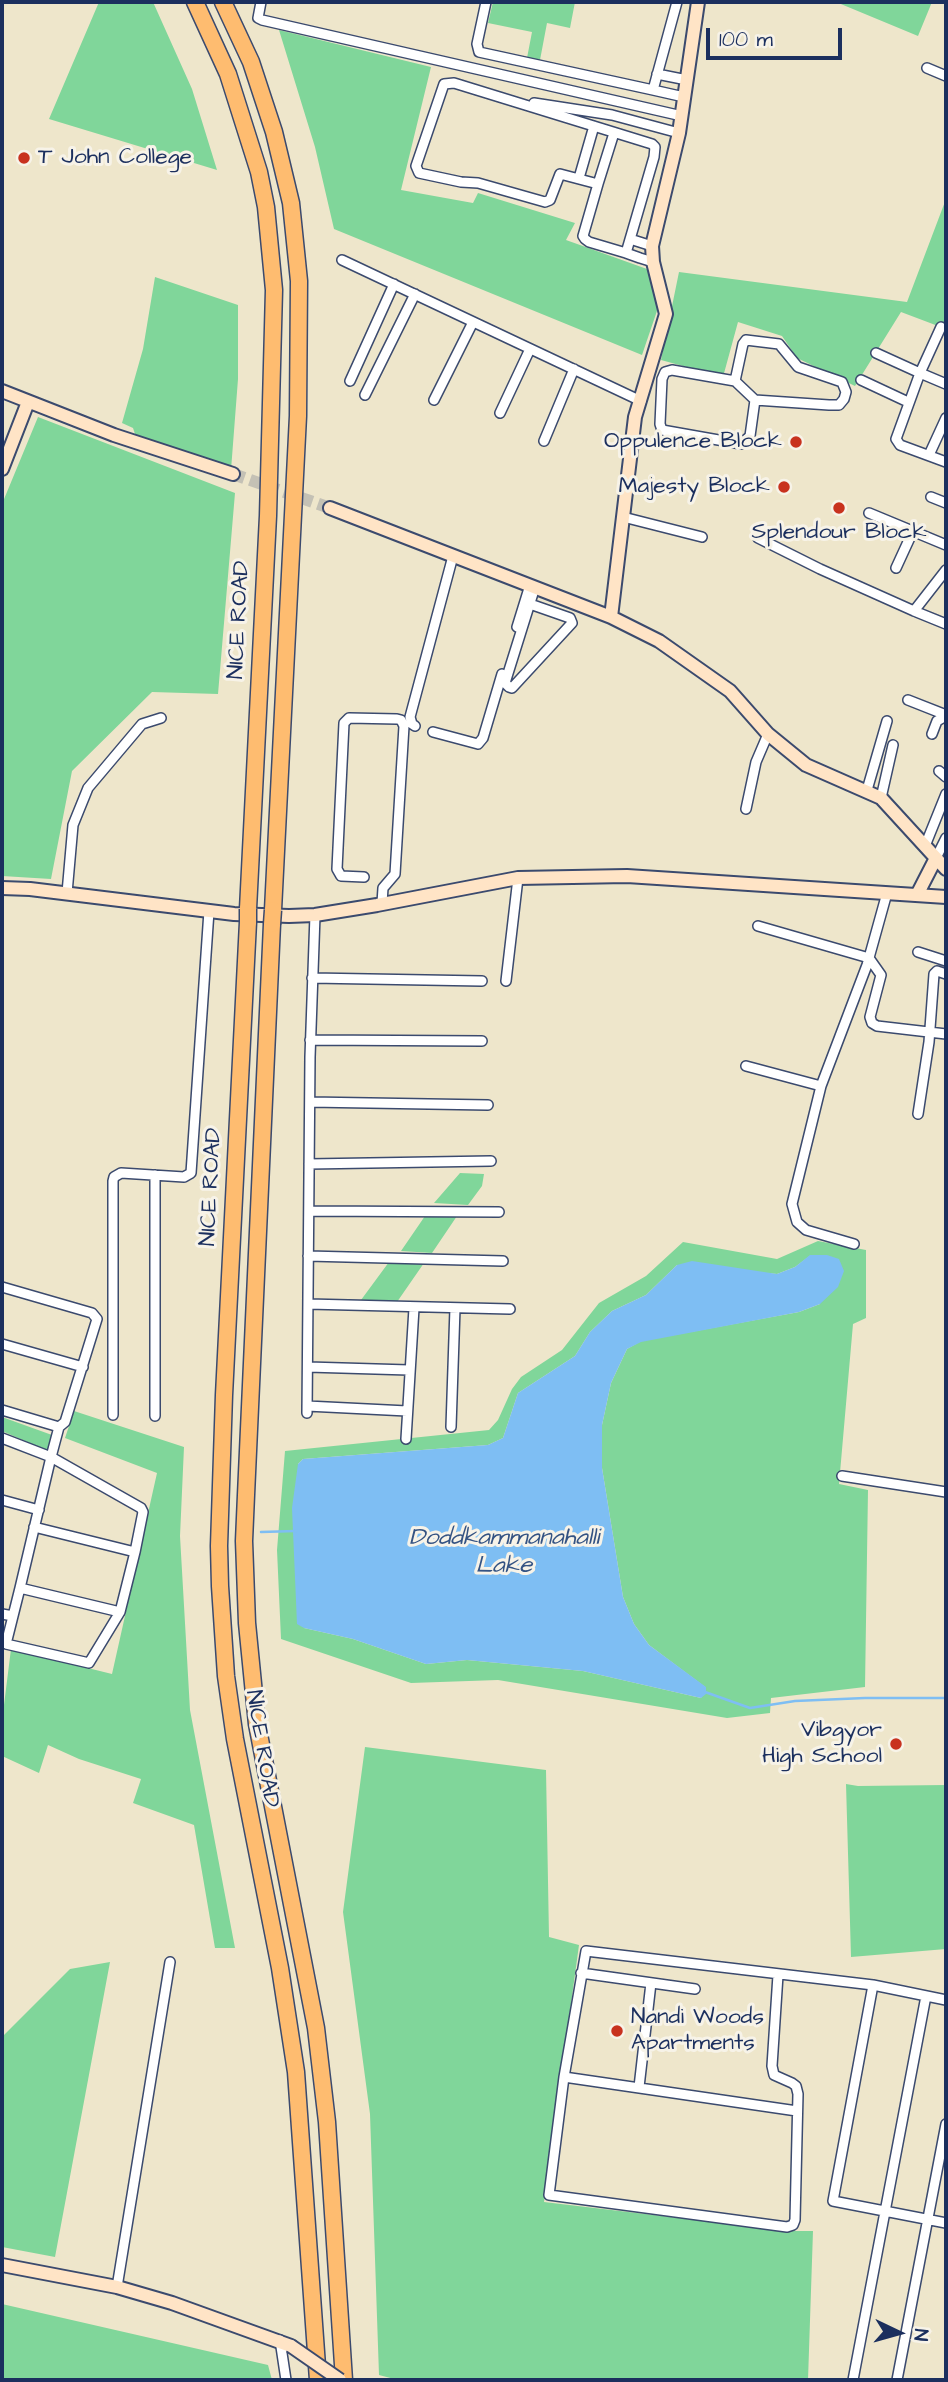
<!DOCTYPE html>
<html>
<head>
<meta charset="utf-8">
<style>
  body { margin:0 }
  #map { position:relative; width:948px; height:2382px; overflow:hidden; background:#eee6cb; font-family:"Architects Daughter",sans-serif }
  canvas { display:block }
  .frame { position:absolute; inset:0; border:4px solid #1b2f5e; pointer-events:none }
  .north { position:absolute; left:864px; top:2298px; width:70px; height:70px; -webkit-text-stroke:5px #f7f3e8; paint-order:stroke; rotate:95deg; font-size:19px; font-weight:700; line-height:28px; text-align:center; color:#1b2f5e }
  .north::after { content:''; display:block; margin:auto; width:24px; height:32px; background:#1b2f5e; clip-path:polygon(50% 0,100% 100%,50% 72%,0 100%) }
  .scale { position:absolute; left:706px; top:28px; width:136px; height:32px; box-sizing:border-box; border:4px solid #1b2f5e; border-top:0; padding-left:9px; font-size:21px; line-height:24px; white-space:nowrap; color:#1b2f5e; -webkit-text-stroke:5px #f7f3e8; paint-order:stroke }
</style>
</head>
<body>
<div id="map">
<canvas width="948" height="2382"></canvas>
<div class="frame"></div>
<div class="north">N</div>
<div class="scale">100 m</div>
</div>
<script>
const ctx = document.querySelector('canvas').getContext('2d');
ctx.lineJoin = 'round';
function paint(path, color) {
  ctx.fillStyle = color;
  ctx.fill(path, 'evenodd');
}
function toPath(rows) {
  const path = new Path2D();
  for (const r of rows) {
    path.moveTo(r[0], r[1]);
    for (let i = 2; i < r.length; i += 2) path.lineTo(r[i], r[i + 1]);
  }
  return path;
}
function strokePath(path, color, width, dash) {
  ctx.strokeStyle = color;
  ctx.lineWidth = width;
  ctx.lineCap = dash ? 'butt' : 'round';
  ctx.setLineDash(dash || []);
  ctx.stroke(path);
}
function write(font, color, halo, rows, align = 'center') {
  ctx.font = font + ' "Architects Daughter",sans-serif';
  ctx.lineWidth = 6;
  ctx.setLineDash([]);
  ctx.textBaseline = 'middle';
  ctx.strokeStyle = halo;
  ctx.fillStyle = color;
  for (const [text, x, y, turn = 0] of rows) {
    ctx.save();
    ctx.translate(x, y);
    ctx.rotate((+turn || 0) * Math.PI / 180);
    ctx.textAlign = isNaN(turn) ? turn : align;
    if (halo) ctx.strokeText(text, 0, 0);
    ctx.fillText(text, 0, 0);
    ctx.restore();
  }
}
const green = toPath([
  [99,2,153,2,192,89,217,170,49,119],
  [493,2,525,4,526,2,575,2,570,28,547,23,540,60,527,58,532,32,488,23],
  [836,2,932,2,918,36],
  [279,30,431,67,401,190,473,203,478,193,575,223,566,240,647,269,659,305,642,355,334,229,315,147],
  [946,199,946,329,901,312,855,386,797,358,782,336,738,322,723,377,661,360,679,272,907,302],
  [155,277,238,305,238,379,231,470,137,440,133,428,122,423,143,349],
  [38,417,235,493,218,694,152,692,72,771,51,879,2,876,2,504],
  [460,1173,484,1174,482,1186,468,1205,434,1203],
  [425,1216,457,1216,432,1253,401,1251],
  [818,1241,866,1250,866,1318,853,1324,839,1484,868,1490,865,1687,771,1698,770,1713,727,1718,498,1680,411,1683,281,1639,277,1550,285,1451,489,1430,498,1420,512,1389,521,1377,562,1350,599,1303,646,1276,683,1242,777,1259],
  [811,1255,820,1304,799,1312,641,1341,627,1349,611,1383,602,1425,602,1468,623,1597,634,1624,649,1645,705,1687,701,1698,583,1671,467,1660,426,1664,353,1639,304,1628,298,1464,303,1459,488,1445,503,1438,518,1393,575,1356,590,1332,612,1311,646,1295,677,1265,777,1274,795,1267],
  [389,1262,424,1263,397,1302,361,1300],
  [74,1411,184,1447,180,1536,190,1710,235,1948,215,1948,194,1825,133,1803,141,1779,79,1759,48,1745,39,1773,2,1756,2,1721,11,1649,112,1674,157,1473,65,1438],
  [2,1417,52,1435,48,1451,2,1431],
  [365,1747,546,1770,549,1937,579,1945,544,2202,788,2231,813,2231,808,2380,398,2380,379,2375,370,2114,343,1912],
  [846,1784,858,1786,946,1785,946,1949,851,1957],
  [110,1962,55,2257,2,2247,2,2037,70,1969],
  [2,2304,268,2365,272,2380,2,2380]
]);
const water = toPath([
  [810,1255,827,1255,839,1259,844,1271,838,1287,820,1304,799,1312,641,1342,627,1349,611,1383,602,1425,602,1468,623,1597,634,1624,649,1645,706,1687,706,1694,701,1698,583,1671,467,1660,426,1664,353,1639,304,1628,297,1624,292,1508,298,1464,303,1459,488,1445,503,1438,518,1393,575,1356,590,1332,612,1311,646,1295,677,1265,692,1261,777,1274,795,1267]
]);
const stream = toPath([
  [261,1532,296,1531],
  [705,1692,750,1708,795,1701,865,1698,946,1698]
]);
const secondaryTunnel = toPath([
  [233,474,330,508]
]);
const street = toPath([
  [261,2,258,18,262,20,682,116],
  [486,2,477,44,479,52,653,90,677,2],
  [927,68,946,76],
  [657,74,687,80],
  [653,90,684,97],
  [534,103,612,115,679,133],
  [579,178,594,126],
  [598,184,614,133],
  [630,239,652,246],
  [626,253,654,157,655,147,652,144,454,83,444,84,416,166,419,173,461,182,478,183,545,202,550,200,560,174,598,184,583,236,585,239,589,242,626,253,640,258,653,262],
  [342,260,641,401],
  [746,340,779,344,798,367,842,382,846,392,844,399,839,405,829,405,755,400,750,436,741,444,662,430,660,424,662,379,665,372,672,370,735,381,743,344,746,340],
  [876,353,920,373,941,327],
  [861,380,908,402],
  [350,381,394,284],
  [735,381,755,400],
  [946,384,920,373,896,439,900,445,946,462],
  [365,395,415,294],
  [434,400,473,322],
  [500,413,530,349],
  [544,441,574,369],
  [929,455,946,418],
  [931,497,946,503],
  [869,513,946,545],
  [623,517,702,537],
  [758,538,820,569,914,611,946,570],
  [896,568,913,531],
  [530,604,570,618,572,623,512,688,509,687,505,683,535,587],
  [914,611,946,624],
  [517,627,530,585],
  [908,700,946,715],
  [415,726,412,724,410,717,453,556],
  [433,732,478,744,483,738,502,674],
  [932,734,937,721,946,716],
  [939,771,946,777],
  [867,790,887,721],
  [881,798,893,745],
  [746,809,756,762,768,734],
  [925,846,946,794],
  [936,858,946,838],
  [364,877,341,876,337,869,344,723,349,718,397,719,401,720,404,726,395,874,383,888,382,903],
  [67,893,73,825,88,788,142,724,161,718],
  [758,926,869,958,881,975,870,1017,872,1023,877,1026,946,1034],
  [918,952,946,961],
  [312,978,482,981],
  [506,981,518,878],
  [310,1040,482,1041],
  [746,1066,821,1086],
  [310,1102,488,1105],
  [918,1114,929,1042,934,974,937,971,946,974],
  [309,1164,491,1161],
  [309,1211,499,1212],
  [854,1244,806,1230,797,1222,792,1204,821,1086,867,965,887,893],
  [308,1256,503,1261],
  [2,1287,92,1313,97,1319,65,1422,59,1427,51,1457,20,1588,6,1644,89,1663,120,1612,135,1552,143,1512,141,1508,51,1457,2,1438],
  [308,1304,510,1309],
  [2,1344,83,1367],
  [308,1367,409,1370],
  [307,1406,407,1411],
  [2,1410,59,1427],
  [307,1413,310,1057,315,915],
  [113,1415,113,1181,114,1177,121,1173,184,1177,191,1173,209,911],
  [155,1416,155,1175],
  [451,1427,455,1308],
  [406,1439,414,1308],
  [842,1476,946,1492],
  [2,1500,39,1510],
  [34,1527,135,1552],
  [20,1588,120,1612],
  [2,1614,13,1616],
  [581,1973,695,1989],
  [778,1975,772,2066,774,2075,792,2083,796,2086,798,2094,795,2220,793,2225,787,2227,549,2195,564,2077,586,1951,873,1985,946,2000],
  [873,1985,833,2201,946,2223],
  [564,2077,797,2111],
  [639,2087,651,1983],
  [117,2287,170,1962],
  [280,2340,286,2380],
  [853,2380,926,1996],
  [897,2380,946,2124]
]);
const secondary = toPath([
  [2,391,114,435,233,474],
  [2,469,28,402],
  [330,508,611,617,659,641,730,691,768,734,806,765,881,798,946,869],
  [611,617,635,417,666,314,653,262,652,246,679,133,698,2],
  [2,888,30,889,234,914,289,916,315,915,377,905,518,878,627,876,946,897],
  [917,895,936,858],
  [2,2265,117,2287,172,2303,291,2346]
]);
const highway = toPath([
  [195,2,228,74,259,172,266,207,274,290,268,516,248,909],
  [223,2,251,62,274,132,291,203,299,281,298,416,273,910],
  [248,922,224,1395,219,1546,220,1586,226,1676,235,1739,280,1968,296,2072,318,2380],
  [272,924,246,1495,244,1541,247,1623,257,1724,316,2028,327,2122,344,2380]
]);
const secondaryBridge = toPath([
  [291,2346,340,2380]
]);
const highwayBridge = toPath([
  [248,922,248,909],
  [272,924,273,910]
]);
const markers = [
  [24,158,7,"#c8321e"],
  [796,442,7,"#c8321e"],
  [784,487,7,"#c8321e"],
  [839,508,7,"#c8321e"],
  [896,1744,7,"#c8321e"],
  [617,2031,7,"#c8321e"]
];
const poiNames = [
  ["T John College",38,158,"left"],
  ["Oppulence Block",782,442],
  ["Majesty Block",770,487],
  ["Splendour Block",839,533,"center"],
  ["Vibgyor",882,1731],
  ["High School",882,1757],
  ["Nandi Woods",631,2018,"left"],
  ["Apartments",631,2044,"left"]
];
const streetNames = [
  ["NICE ROAD",240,620,-87],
  ["NICE ROAD",212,1187,-87],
  ["NICE ROAD",261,1749,81]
];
const waterNames = [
  ["Doddkammanahalli",504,1539],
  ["Lake",504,1567]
];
paint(green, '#80d69a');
paint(water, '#7ebef3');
strokePath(stream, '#7ebef3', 2.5);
strokePath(secondaryTunnel, '#c4c1b5', 12, [12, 6]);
strokePath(street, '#3b4a6e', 12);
strokePath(secondary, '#3b4a6e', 16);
strokePath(highway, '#3b4a6e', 19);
strokePath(street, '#fff', 9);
strokePath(secondary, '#ffe4c6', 12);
strokePath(highway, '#febc70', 16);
strokePath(secondaryBridge, '#3b4a6e', 16, []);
strokePath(highwayBridge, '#3b4a6e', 19, []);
strokePath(secondaryBridge, '#ffe4c6', 12);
strokePath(highwayBridge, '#febc70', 16);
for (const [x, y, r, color] of markers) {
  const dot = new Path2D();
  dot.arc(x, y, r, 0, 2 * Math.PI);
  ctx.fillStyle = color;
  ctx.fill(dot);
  strokePath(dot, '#f7f3e8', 2.5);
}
write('23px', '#1b2f5e', '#f7f3e8', poiNames, 'right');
write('23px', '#1b2f5e', '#f7f3e8', streetNames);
write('italic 24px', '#345383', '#f7f3e8', waterNames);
</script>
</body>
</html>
